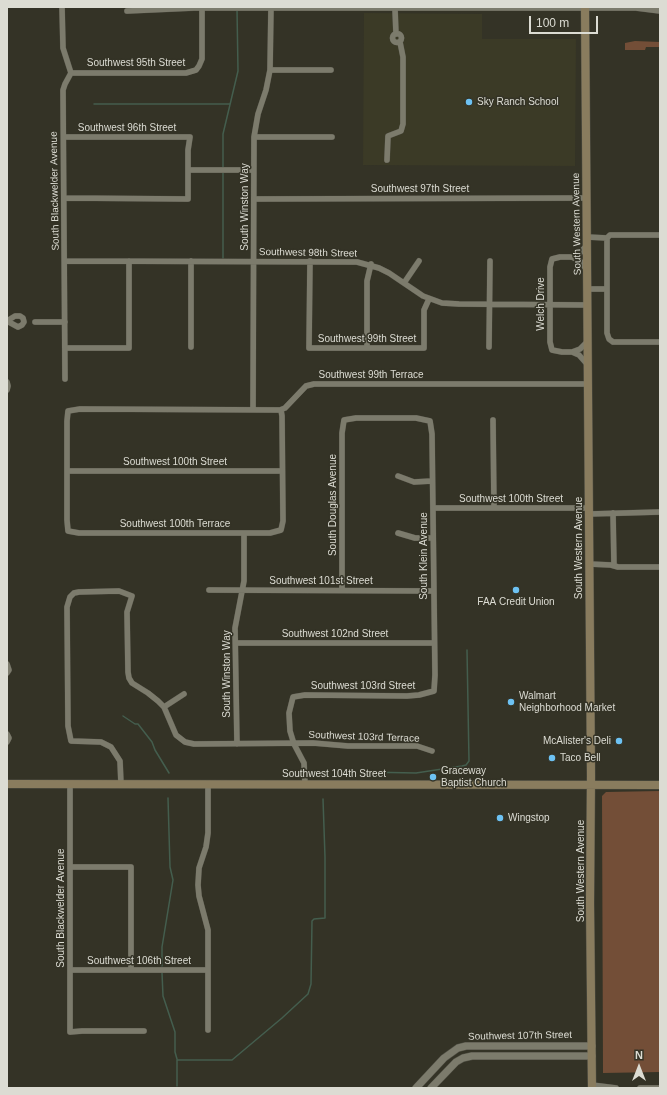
<!DOCTYPE html>
<html>
<head>
<meta charset="utf-8">
<style>
  body { margin:0 }
  #map { position:relative; width:667px; height:1095px; overflow:hidden; background:#343326; font-family:Helvetica,sans-serif }
  canvas { display:block }
  .frame { position:absolute; inset:0; border:8px solid #dcdcd3; pointer-events:none }
  .north { position:absolute; left:619px; top:1047px; width:40px; height:40px; -webkit-text-stroke:3px #343326; paint-order:stroke; rotate:0deg; font-size:11px; font-weight:700; line-height:16px; text-align:center; color:#dcdcd3 }
  .north::after { content:''; display:block; margin:auto; width:14px; height:18px; background:#dcdcd3; clip-path:polygon(50% 0,100% 100%,50% 72%,0 100%) }
  .scale { position:absolute; left:529px; top:16px; width:69px; height:18px; box-sizing:border-box; border:2px solid #dcdcd3; border-top:0; padding-left:5px; font-size:12px; line-height:14px; white-space:nowrap; color:#dcdcd3; -webkit-text-stroke:3px #343326; paint-order:stroke }
</style>
</head>
<body>
<div id="map">
<canvas width="667" height="1095"></canvas>
<div class="frame"></div>
<div class="north">N</div>
<div class="scale">100 m</div>
</div>
<script>
const ctx = document.querySelector('canvas').getContext('2d');
ctx.lineJoin = 'round';
function paint(path, color) {
  ctx.fillStyle = color;
  ctx.fill(path, 'evenodd');
}
function toPath(rows) {
  const path = new Path2D();
  for (const r of rows) {
    if (r.length === 3) {
      path.moveTo(r[0] + r[2], r[1]);
      path.arc(r[0], r[1], r[2], 0, 2 * Math.PI);
      continue;
    }
    path.moveTo(r[0], r[1]);
    for (let i = 2; i < r.length; i += 2) path.lineTo(r[i], r[i + 1]);
  }
  return path;
}
function strokePath(path, color, width, dash) {
  ctx.strokeStyle = color;
  ctx.lineWidth = width;
  ctx.lineCap = dash ? 'butt' : 'round';
  ctx.setLineDash(dash || []);
  ctx.stroke(path);
}
function write(font, color, halo, rows, align = 'center') {
  ctx.font = font + ' Helvetica,sans-serif';
  ctx.lineWidth = 3;
  ctx.setLineDash([]);
  ctx.textBaseline = 'middle';
  ctx.strokeStyle = halo;
  ctx.fillStyle = color;
  for (const [text, x, y, turn = 0] of rows) {
    ctx.save();
    ctx.translate(x, y);
    ctx.rotate((+turn || 0) * Math.PI / 180);
    ctx.textAlign = isNaN(turn) ? turn : align;
    if (halo) ctx.strokeText(text, 0, 0);
    ctx.fillText(text, 0, 0);
    ctx.restore();
  }
}
const built = toPath([
  [364,13,482,14,482,39,576,39,575,166,363,165]
]);
const green = toPath([
  [635,41,660,42,660,47,646,47,645,50,625,50,625,43],
  [660,791,660,1072,603,1073,602,796,606,792]
]);
const stream = toPath([
  [94,104,230,104],
  [223,168,223,134,238,71,237,9],
  [223,258,223,172],
  [123,716,135,724,138,724,152,742,155,750,169,773],
  [364,775,365,772,416,773,462,766,466,765,469,761,467,650],
  [162,966,162,947,173,880,170,867,168,798],
  [162,973,163,996,175,1032,175,1052,177,1059],
  [177,1086,177,1060,232,1060,282,1018,308,994,311,984,312,921,314,919,325,918,325,857,323,799]
]);
const minor = toPath([
  [62,7,63,48,71,73,65,84,63,90,65,379],
  [395,9,396,34],
  [127,11,194,8,636,8,660,11],
  [397,38,4.5],
  [270,70,331,70],
  [71,73,186,73,196,70,199,66,202,59,202,7],
  [64,137,190,137,188,150,188,199,64,198],
  [254,137,332,137],
  [387,160,388,136,401,131,403,124,403,57,400,42],
  [188,170,253,170],
  [254,199,587,198],
  [660,235,610,235,607,238,607,333,609,339,613,342,660,342],
  [587,237,607,238],
  [572,257,580,253,587,245],
  [65,261,357,262,379,268,389,273,423,296,442,303,459,304,588,305],
  [310,261,309,348,424,348,424,310,429,299],
  [587,270,580,261,572,257,560,257,552,259,550,267,550,342,552,350,562,352,572,352,580,349,588,341],
  [404,283,419,261],
  [587,289,607,289],
  [7,321,15,316,20,316,23,318,24,322,22,325,18,327,7,321],
  [35,322,65,322],
  [191,347,191,261],
  [489,347,490,261],
  [65,348,129,348,129,261],
  [367,348,367,281,371,264],
  [572,352,579,355,587,364],
  [7,382,8,386,7,390],
  [253,410,254,137,258,114,266,90,270,70,271,7],
  [281,410,282,416,283,521,281,530,270,533,79,533,68,531,67,520,67,421,68,411,80,409,280,410,285,408,306,386,314,384,588,384],
  [493,420,494,508],
  [67,471,282,471],
  [398,476,414,482,432,481],
  [433,508,589,508],
  [613,513,614,566],
  [589,514,660,512],
  [398,533,415,538,433,538],
  [589,564,611,565,618,567,660,567],
  [209,590,433,591],
  [236,643,434,643],
  [7,664,9,670,7,673],
  [164,707,184,694],
  [7,734,9,738,7,742],
  [237,744,235,628,244,581,244,533],
  [70,784,70,1032,82,1031,144,1031],
  [121,784,120,761,111,747,101,742,71,741,68,726,67,607,70,597,74,593,79,592,119,591,132,596,127,612,128,672,129,678,132,683,148,693,158,701,164,707,176,735,185,742,194,744,313,743,348,746,417,746,432,751],
  [208,784,208,833,206,847,199,868,198,885,199,896,208,930,208,1030],
  [305,784,304,763,294,744,290,731,289,713,293,697,305,695,407,696,419,695,434,691,435,675,432,434,430,421,416,418,356,418,344,420,342,433,342,590],
  [70,867,131,867,131,970],
  [70,970,208,970],
  [592,1085,616,1088],
  [640,1088,660,1088]
]);
const tertiary = toPath([
  [416,1088,444,1058,458,1048,466,1046,592,1046],
  [431,1088,456,1062,463,1058,472,1056,592,1056]
]);
const secondary = toPath([
  [585,7,591,776,590,903,592,1088],
  [7,784,660,785]
]);
const markers = [
  [469,102,4,"#6dc2f3"],
  [516,590,4,"#6dc2f3"],
  [511,702,4,"#6dc2f3"],
  [619,741,4,"#6dc2f3"],
  [552,758,4,"#6dc2f3"],
  [433,777,4,"#6dc2f3"],
  [500,818,4,"#6dc2f3"]
];
const streetNames = [
  ["Southwest 95th Street",136,63],
  ["Southwest 96th Street",127,128],
  ["Southwest 97th Street",420,189],
  ["South Blackwelder Avenue",55,191,-91],
  ["South Winston Way",245,207,-90],
  ["South Western Avenue",577,224,-91],
  ["Southwest 98th Street",308,253,1],
  ["Welch Drive",541,304,-90],
  ["Southwest 99th Street",367,339],
  ["Southwest 99th Terrace",371,375],
  ["Southwest 100th Street",175,462],
  ["Southwest 100th Street",511,499],
  ["South Douglas Avenue",333,505,-90],
  ["Southwest 100th Terrace",175,524],
  ["South Western Avenue",579,548,-90],
  ["South Klein Avenue",424,556,-90],
  ["Southwest 101st Street",321,581],
  ["Southwest 102nd Street",335,634],
  ["South Winston Way",227,674,-90],
  ["Southwest 103rd Street",363,686],
  ["Southwest 103rd Terrace",364,737,2],
  ["Southwest 104th Street",334,774],
  ["South Western Avenue",581,871,-90],
  ["South Blackwelder Avenue",61,908,-90],
  ["Southwest 106th Street",139,961],
  ["Southwest 107th Street",520,1036,-1]
];
const poiNames = [
  ["Sky Ranch School",477,102],
  ["FAA Credit Union",516,602,"center"],
  ["Walmart",519,696],
  ["Neighborhood Market",519,708],
  ["McAlister's Deli",611,741,"right"],
  ["Taco Bell",560,758],
  ["Graceway",441,771],
  ["Baptist Church",441,783],
  ["Wingstop",508,818]
];
paint(built, '#3b3a26');
paint(green, '#734e37');
strokePath(stream, '#445e4e', 1.5);
strokePath(minor, '#525146', 6);
strokePath(tertiary, '#525146', 8);
strokePath(secondary, '#525146', 9);
strokePath(minor, '#7c7b6c', 5.5);
strokePath(tertiary, '#7c7b6c', 7);
strokePath(secondary, '#897c5e', 8);
for (const [x, y, r, color] of markers) {
  const dot = new Path2D();
  dot.arc(x, y, r, 0, 2 * Math.PI);
  ctx.fillStyle = color;
  ctx.fill(dot);
  strokePath(dot, '#343326', 1.5);
}
write('10px', '#dcdcd3', '#343326', streetNames);
write('10px', '#dcdcd3', '#343326', poiNames, 'left');
</script>
</body>
</html>
